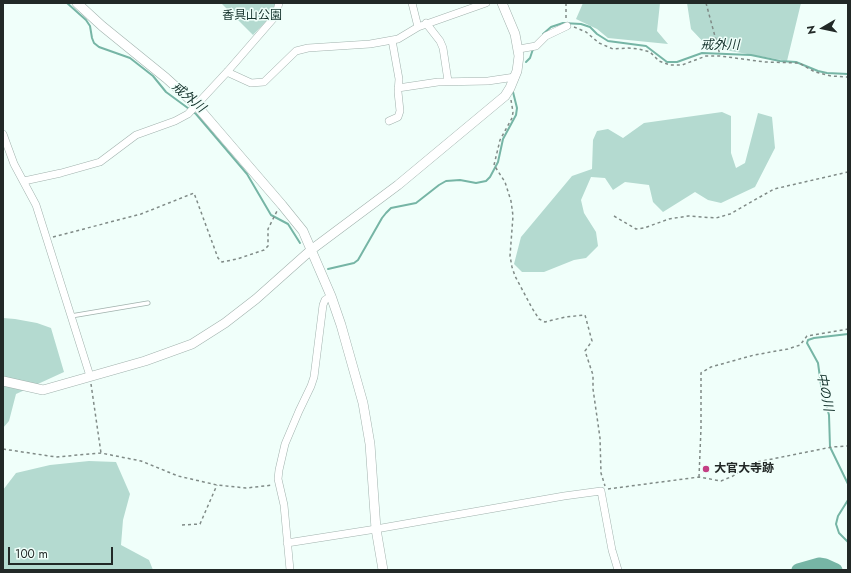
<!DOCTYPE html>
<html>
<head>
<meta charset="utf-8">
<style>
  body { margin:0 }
  #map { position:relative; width:851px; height:573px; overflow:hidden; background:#f0fffa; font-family:Jost,sans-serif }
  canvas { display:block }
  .frame { position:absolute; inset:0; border:4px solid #222927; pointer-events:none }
  .north { position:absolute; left:803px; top:8px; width:40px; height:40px; -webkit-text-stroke:3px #f0fffa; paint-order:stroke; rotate:261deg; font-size:11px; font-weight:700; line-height:16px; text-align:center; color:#222927 }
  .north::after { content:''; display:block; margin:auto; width:14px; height:18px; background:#222927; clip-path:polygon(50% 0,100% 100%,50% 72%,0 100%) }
  .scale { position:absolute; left:8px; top:547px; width:105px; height:18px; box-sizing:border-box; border:2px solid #222927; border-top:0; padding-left:5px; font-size:12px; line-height:14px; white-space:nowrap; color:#222927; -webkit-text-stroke:3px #f0fffa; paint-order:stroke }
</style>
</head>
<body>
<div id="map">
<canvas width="851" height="573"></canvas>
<div class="frame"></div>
<div class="north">N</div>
<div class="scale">100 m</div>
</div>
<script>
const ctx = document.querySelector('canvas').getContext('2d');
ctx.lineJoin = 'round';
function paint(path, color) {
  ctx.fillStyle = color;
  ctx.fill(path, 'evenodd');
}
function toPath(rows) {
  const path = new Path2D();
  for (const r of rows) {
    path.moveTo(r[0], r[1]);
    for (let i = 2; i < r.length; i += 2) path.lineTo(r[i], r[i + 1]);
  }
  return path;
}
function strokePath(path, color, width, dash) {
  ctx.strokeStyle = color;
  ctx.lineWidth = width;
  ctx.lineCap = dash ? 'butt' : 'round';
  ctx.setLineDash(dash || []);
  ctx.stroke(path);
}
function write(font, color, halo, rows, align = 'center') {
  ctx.font = font + ' Jost,"Noto Sans JP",sans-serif';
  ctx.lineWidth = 3;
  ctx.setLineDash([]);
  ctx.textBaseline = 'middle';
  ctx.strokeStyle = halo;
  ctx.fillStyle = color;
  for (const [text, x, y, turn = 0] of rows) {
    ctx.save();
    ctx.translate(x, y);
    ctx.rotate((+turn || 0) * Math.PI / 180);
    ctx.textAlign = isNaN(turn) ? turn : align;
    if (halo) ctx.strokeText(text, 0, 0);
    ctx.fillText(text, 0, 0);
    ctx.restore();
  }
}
const green = toPath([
  [221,3,278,3,273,14,253,35],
  [583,3,660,3,657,31,668,44,608,38,597,29,576,19],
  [687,3,801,3,787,61,708,47,691,29],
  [722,112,731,116,731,153,736,168,745,163,758,113,772,117,775,148,755,187,721,203,708,200,695,192,663,212,653,202,649,185,625,182,613,190,605,178,591,177,581,200,584,213,596,232,598,246,586,258,574,260,544,272,522,272,514,264,521,237,572,176,592,169,593,140,597,131,608,129,623,138,644,123],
  [3,318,15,319,37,323,51,328,64,372,16,394,9,421,3,428],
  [89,461,116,462,130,494,123,520,121,545,149,560,153,570,3,570,3,490,16,473,50,465]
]);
const stream = toPath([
  [67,3,86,20,90,26,92,38,94,43,99,47,130,58,153,76,166,92,196,114,247,174,271,215,288,224,300,243],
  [543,34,551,27,563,23,581,24,590,27,597,34,608,41,646,46,667,62,677,62,702,53,751,55,780,61,796,62,818,71,827,73,848,74],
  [526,62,530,58,533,49],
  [328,269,354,263,358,260,382,218,386,213,391,208,416,203,439,185,446,181,460,180,476,183,486,181,490,177,498,162,503,139,516,115,517,108,513,92],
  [848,334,814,338,808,340,807,343,818,363,821,385,829,415,830,447,848,484],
  [848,500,838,516,836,524,839,533,848,542]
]);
const river = toPath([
  [798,570,819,564,825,565,836,570]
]);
const path = toPath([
  [566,3,566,20],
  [706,3,720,55],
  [574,27,586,32,599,43,613,49,628,48,639,49,650,52,659,61,670,65,682,65,706,56,720,56,765,62,799,63,815,72,831,76,848,77],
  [511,100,513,112,512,118,500,140,494,165,505,182,511,201,513,216,510,256,512,267,515,276,532,308,539,319,545,322,565,317,585,315,592,341,585,351,593,375,593,389,600,438,601,473,605,486],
  [614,216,636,229,644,228,669,219,688,216,716,218,730,214,774,189,848,172],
  [53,237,141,214,194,193,218,258,222,262,237,259,264,250,268,246,268,229,277,211],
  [91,384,101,453],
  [3,449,56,457,101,453,141,461,178,476,217,485,246,488,273,485],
  [699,477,701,428,701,373,711,367,754,355,788,349,800,345,807,336,848,329],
  [608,489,699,477,721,481,733,476,745,467,757,462,832,447,848,446],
  [182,525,200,524,217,485]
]);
const service = toPath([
  [71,316,148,303]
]);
const minor = toPath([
  [412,3,418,27],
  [426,23,440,41,443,48,448,81],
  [519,49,536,46,546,36,567,26],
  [227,72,251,83,264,82,296,51,308,48,370,44,398,39,418,27,486,3],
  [398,88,438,82,488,81,515,77],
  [389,121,398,117,400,111,398,92,399,79,392,40],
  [3,134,14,164,36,205,90,376],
  [24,181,61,173,100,162,136,135,175,121,188,114,227,72,273,19,276,14,279,3],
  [287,543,376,529,564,496,601,491,612,550,618,570],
  [290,570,284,505,278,479,279,470,285,444,299,411,311,386,314,377,323,305,325,300,331,296]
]);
const tertiary = toPath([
  [77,3,102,26,166,78,196,105,282,205,303,231,331,296,341,325,363,403,370,444,376,529,383,570],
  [3,381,43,390,145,361,192,344,225,323,256,299,311,250,398,185,505,96,510,88,517,71,519,56,515,34,502,3]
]);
const markers = [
  [706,469,4,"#c33f84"]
];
const parkNames = [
  ["香具山公園",252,16]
];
const poiNames = [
  ["大官大寺跡",714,469]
];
const waterNames = [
  ["戒外川",720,46],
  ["戒外川",188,98,40],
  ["中の川",824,392,79]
];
paint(green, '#b4dad0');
strokePath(stream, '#76b5a5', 2);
strokePath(river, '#76b5a5', 13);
strokePath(service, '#a1b2ad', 5);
strokePath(minor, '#a1b2ad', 8);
strokePath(tertiary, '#a1b2ad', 10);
strokePath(path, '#808b87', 1.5, [3, 3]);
strokePath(service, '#fff', 3.5);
strokePath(minor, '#fff', 7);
strokePath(tertiary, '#fff', 9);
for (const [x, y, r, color] of markers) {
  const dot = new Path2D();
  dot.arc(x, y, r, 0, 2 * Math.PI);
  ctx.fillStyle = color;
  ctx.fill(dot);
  strokePath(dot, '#f0fffa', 1.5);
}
write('12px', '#12312a', '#f0fffa', parkNames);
write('bold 12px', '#222927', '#f0fffa', poiNames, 'left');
write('italic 13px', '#14332c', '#f0fffa', waterNames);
</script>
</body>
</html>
